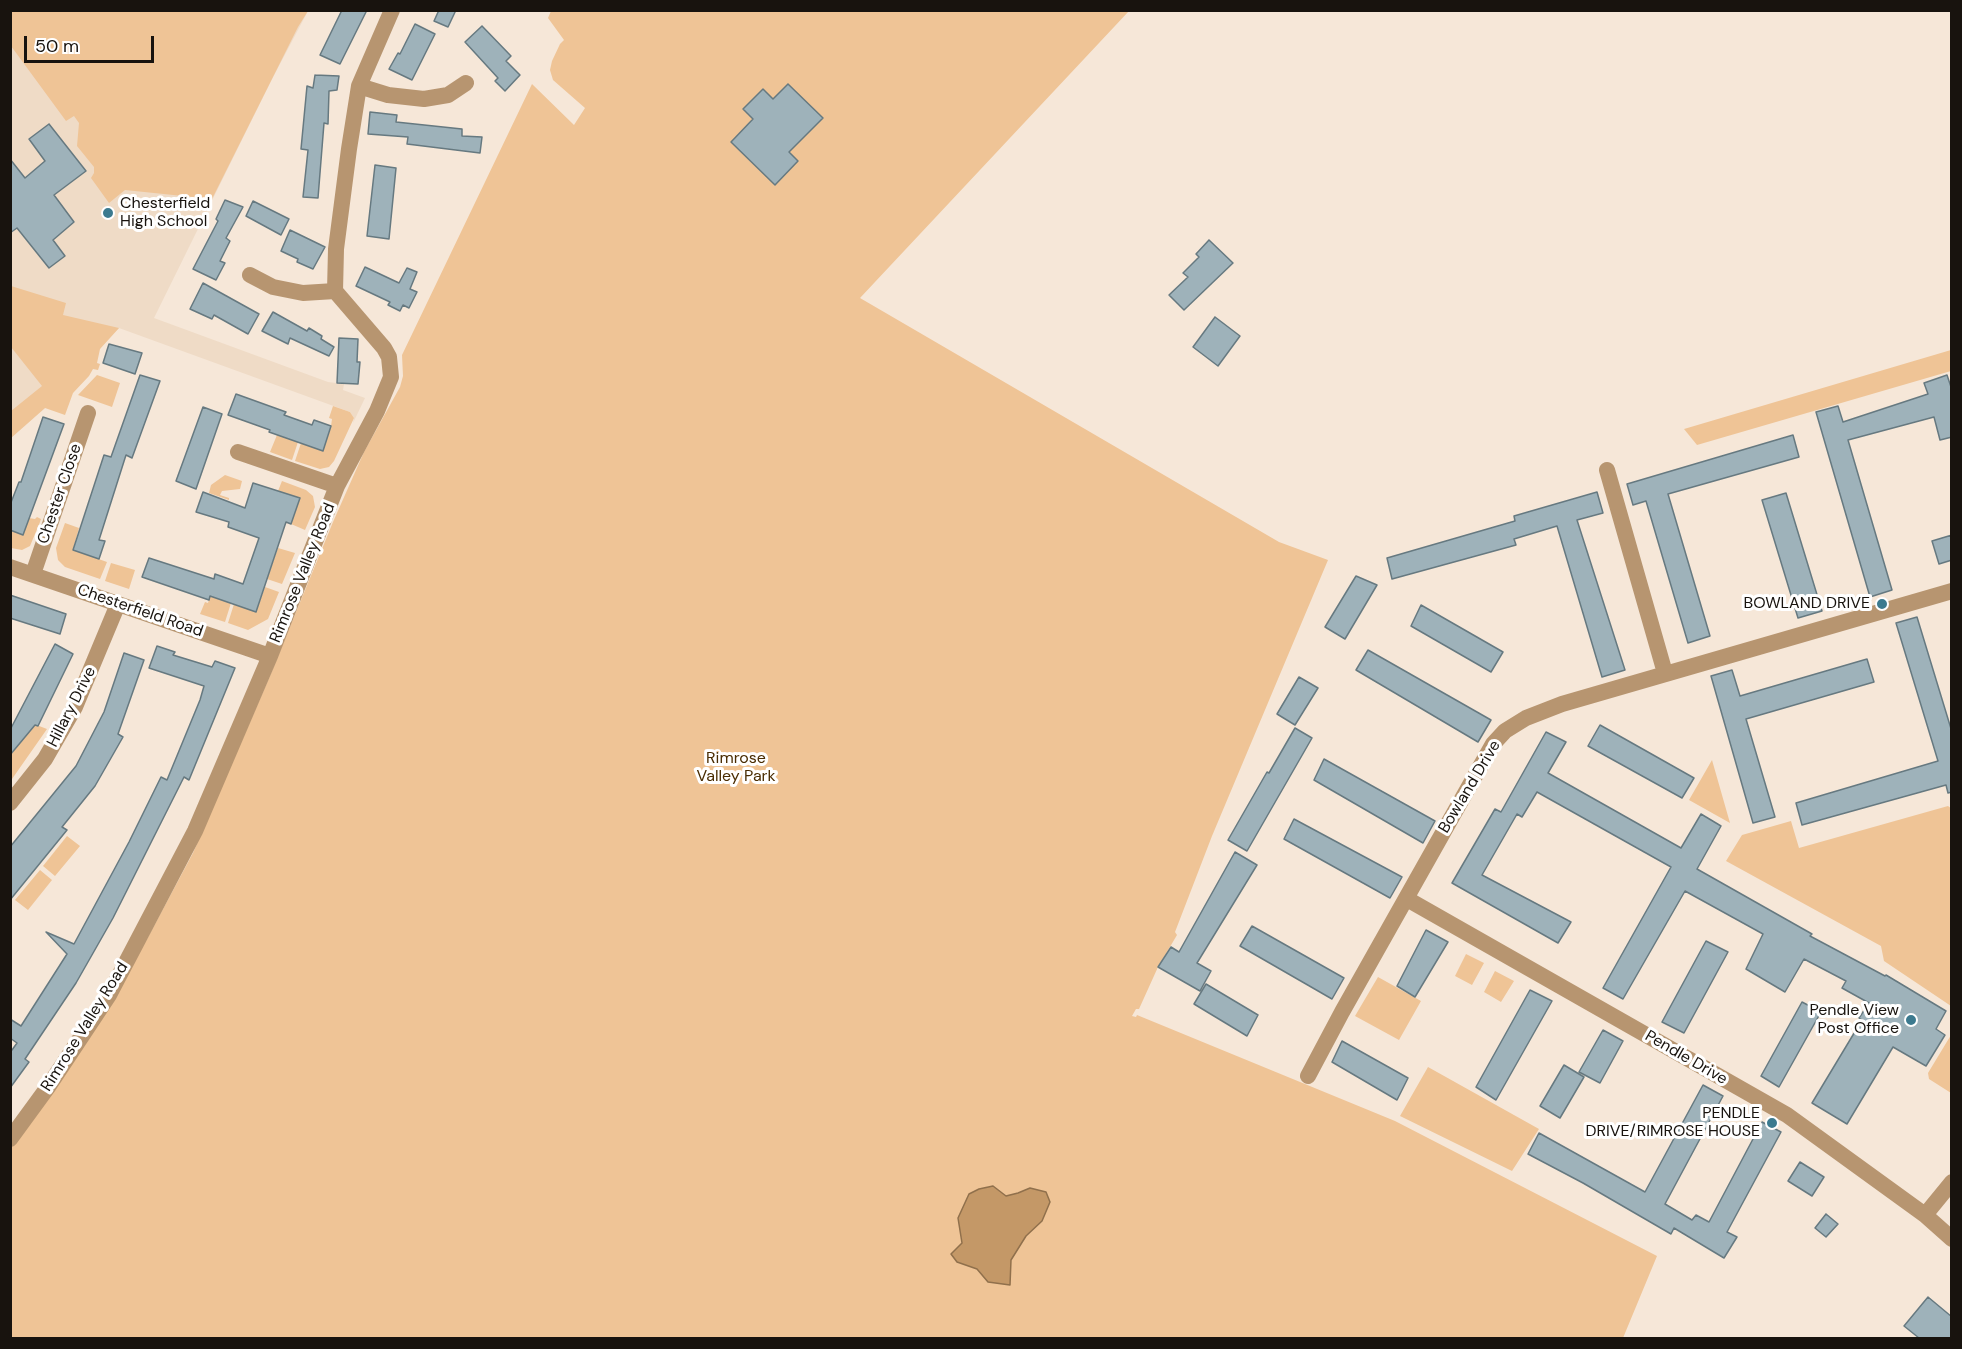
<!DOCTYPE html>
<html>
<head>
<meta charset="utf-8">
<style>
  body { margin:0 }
  #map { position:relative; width:1962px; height:1349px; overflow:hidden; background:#f6e7d8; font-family:"DM Sans",sans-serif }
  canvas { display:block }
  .frame { position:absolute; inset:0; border:12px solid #18130e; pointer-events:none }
  .scale { position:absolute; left:24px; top:36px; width:130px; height:27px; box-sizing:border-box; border:3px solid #18130e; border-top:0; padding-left:8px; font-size:18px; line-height:21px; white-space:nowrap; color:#18130e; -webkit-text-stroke:4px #fff; paint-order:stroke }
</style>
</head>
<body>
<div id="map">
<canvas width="1962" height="1349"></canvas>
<div class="frame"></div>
<div class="scale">50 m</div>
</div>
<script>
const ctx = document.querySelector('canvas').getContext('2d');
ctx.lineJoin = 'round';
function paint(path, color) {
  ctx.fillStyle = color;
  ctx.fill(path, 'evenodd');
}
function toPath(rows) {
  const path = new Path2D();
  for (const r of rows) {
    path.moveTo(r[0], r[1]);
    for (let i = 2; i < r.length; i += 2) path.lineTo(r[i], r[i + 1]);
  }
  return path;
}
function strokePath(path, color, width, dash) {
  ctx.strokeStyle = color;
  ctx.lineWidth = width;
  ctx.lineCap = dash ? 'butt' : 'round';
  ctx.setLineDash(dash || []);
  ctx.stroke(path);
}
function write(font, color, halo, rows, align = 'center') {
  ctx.font = font + ' "DM Sans",sans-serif';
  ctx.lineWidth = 6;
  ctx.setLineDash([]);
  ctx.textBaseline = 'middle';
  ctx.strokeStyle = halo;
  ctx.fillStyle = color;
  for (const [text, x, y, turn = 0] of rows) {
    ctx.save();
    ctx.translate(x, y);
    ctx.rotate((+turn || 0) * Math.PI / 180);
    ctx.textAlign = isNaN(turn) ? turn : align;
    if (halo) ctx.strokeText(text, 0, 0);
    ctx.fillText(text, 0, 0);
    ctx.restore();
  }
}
const built = toPath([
  [11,11,308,11,271,81,154,318,328,382,344,384,343,390,365,398,353,423,354,418,350,412,119,328,45,408,11,438]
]);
const green = toPath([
  [11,10,308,10,308,11,298,27,212,199,125,190,109,203,91,178,94,173,94,167,77,146,79,123,74,116,66,121,11,46],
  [551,11,1129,11,860,298,1279,542,1328,560,1212,836,1175,932,1177,935,1158,967,1139,1009,1136,1009,1132,1016,1136,1017,1137,1015,1395,1121,1657,1256,1623,1338,11,1338,10,1148,147,939,193,853,269,678,333,522,364,452,400,387,403,376,402,355,532,84,574,125,585,108,553,80,550,70,552,61,560,44,564,40,548,18],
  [11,286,66,303,63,315,119,328,100,349,97,363,100,364,98,370,93,369,89,376,73,393,65,415,45,408,11,438,11,411,42,386,11,347],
  [1951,350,1951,371,1697,445,1684,429],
  [97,375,120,383,112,407,78,395],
  [333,406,350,412,354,418,334,461,329,467,320,469,295,461,301,443,323,450,331,426,332,419,329,418],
  [277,435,298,442,292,460,270,452],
  [225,475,242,481,240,489,222,491,220,495,229,498,229,500,209,493,211,485],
  [282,481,306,490,313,496,315,507,305,530,291,524,300,498,278,491],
  [37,517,41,519,40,522,30,546,22,550,11,548,11,530,23,535,29,518,35,519],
  [65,523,79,528,73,550,107,562,100,579,65,567,58,560,56,548],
  [278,548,295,553,282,584,267,579],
  [111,563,135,570,129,589,105,581],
  [265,587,279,592,268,619,248,630,228,623,234,604,256,612],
  [210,596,231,603,225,622,200,614,205,602,208,603],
  [34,724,47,729,12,779,11,777,10,752,12,753],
  [1712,760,1730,823,1689,800],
  [1948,806,1952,809,1951,1006,1884,961,1881,946,1726,861,1742,835,1791,821,1799,848],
  [67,836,80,846,55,876,43,866],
  [40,870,52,880,28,910,15,900],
  [1466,954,1484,963,1472,985,1455,976],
  [1495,971,1514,981,1501,1002,1484,992],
  [1378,977,1421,1001,1399,1040,1355,1016],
  [1951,1035,1951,1093,1929,1079,1928,1073],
  [1428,1067,1539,1129,1512,1171,1400,1116]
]);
const water = toPath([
  [993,1186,1006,1196,1018,1193,1030,1188,1046,1192,1050,1202,1042,1221,1026,1236,1011,1260,1010,1285,988,1282,977,1269,957,1262,951,1254,962,1243,958,1218,969,1194,979,1189,993,1186]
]);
const building = toPath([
  [342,10,367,10,340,64,320,55,342,10],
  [439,10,456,10,448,27,434,21,439,10],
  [415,24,435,34,412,80,389,69,398,53,400,54,415,24],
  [482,26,511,56,506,61,520,75,505,91,495,81,498,78,465,42,482,26],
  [315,75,339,76,337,90,329,91,328,124,324,123,318,198,303,197,308,150,301,149,307,86,313,88,315,75],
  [788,84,823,118,789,152,798,161,775,185,731,142,753,119,743,109,763,89,773,99,788,84],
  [370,112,397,115,396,122,462,129,462,136,482,137,480,153,407,144,408,137,368,134,370,112],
  [49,124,86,171,54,195,74,222,53,240,65,256,49,268,17,228,10,233,10,159,25,178,45,161,29,139,49,124],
  [375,165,396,168,389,239,367,236,375,165],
  [225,200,243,207,226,238,230,241,220,261,225,263,216,280,193,269,218,221,216,219,225,200],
  [253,201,289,219,281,235,246,216,253,201],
  [290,230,325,247,313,269,297,262,298,259,281,251,290,230],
  [1209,240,1233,263,1184,310,1169,295,1188,277,1183,273,1199,257,1196,254,1209,240],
  [365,267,399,283,407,268,417,272,410,289,417,292,409,308,403,305,400,311,388,305,390,302,356,286,365,267],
  [203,283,259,314,248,334,214,315,212,319,190,309,203,283],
  [273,312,307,331,309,328,322,336,321,339,334,347,329,356,290,338,288,344,262,331,273,312],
  [1215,317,1240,336,1218,366,1193,347,1215,317],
  [339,338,358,339,357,362,360,362,358,384,337,383,339,338],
  [109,344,142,353,135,374,103,363,109,344],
  [140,375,160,381,132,458,126,455,99,540,105,541,99,559,73,550,104,455,111,457,140,375],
  [1947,375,1952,390,1952,437,1940,440,1934,417,1848,440,1892,590,1870,597,1816,412,1838,406,1843,422,1928,394,1924,383,1947,375],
  [236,394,286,412,284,415,312,425,314,420,331,426,323,451,269,432,270,430,228,415,236,394],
  [203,407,222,414,196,489,176,481,203,407],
  [43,417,64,424,23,535,10,530,10,505,19,482,21,482,43,417],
  [1793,435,1799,457,1668,494,1710,636,1688,643,1646,501,1633,505,1627,484,1793,435],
  [253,483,300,498,291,524,286,522,256,612,210,596,209,600,142,577,149,558,214,579,215,574,243,584,259,538,228,527,229,522,196,512,203,492,245,508,253,483],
  [1597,492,1603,513,1577,520,1625,670,1602,677,1557,526,1514,539,1516,545,1392,579,1387,558,1515,521,1514,516,1597,492],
  [1786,493,1822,611,1798,618,1762,500,1786,493],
  [1952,535,1952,560,1939,564,1932,541,1952,535],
  [1356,576,1377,585,1345,639,1325,627,1356,576],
  [10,595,66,614,60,634,10,618,10,595],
  [1421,605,1503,652,1491,672,1411,626,1421,605],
  [1917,617,1952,732,1952,792,1948,793,1946,785,1802,825,1796,803,1938,761,1896,623,1917,617],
  [55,644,73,654,38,726,35,725,10,755,10,730,55,644],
  [157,646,175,652,173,655,212,667,215,661,235,668,189,780,184,777,113,918,76,983,25,1059,29,1062,10,1088,10,1049,12,1050,17,1043,10,1038,10,1019,21,1026,67,954,46,932,74,944,129,842,161,777,167,780,200,700,204,686,149,668,157,646],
  [1368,650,1491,720,1478,742,1356,670,1368,650],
  [124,653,144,660,118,734,123,737,95,786,62,827,67,830,10,900,10,847,76,766,104,712,124,653],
  [1867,659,1874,682,1746,719,1775,817,1753,823,1711,676,1732,670,1740,696,1867,659],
  [1299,677,1318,688,1295,725,1277,714,1299,677],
  [1600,725,1694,778,1682,798,1588,746,1600,725],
  [1295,728,1312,738,1247,851,1228,840,1267,772,1269,773,1295,728],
  [1546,732,1566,742,1548,773,1681,848,1701,814,1721,826,1697,869,1812,934,1810,936,1885,976,1886,975,1946,1011,1936,1029,1945,1035,1926,1066,1893,1047,1847,1124,1812,1103,1862,1020,1859,1018,1869,1003,1842,988,1846,981,1804,959,1785,992,1746,969,1763,934,1685,891,1623,999,1603,988,1671,867,1537,792,1522,817,1517,814,1482,875,1571,922,1558,943,1452,883,1495,809,1501,812,1546,732],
  [1324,759,1435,821,1423,843,1314,780,1324,759],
  [1294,819,1402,877,1390,898,1284,839,1294,819],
  [1235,852,1257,865,1197,963,1211,971,1200,991,1158,967,1171,947,1179,952,1235,852],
  [1252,926,1344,978,1332,999,1240,946,1252,926],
  [1426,930,1448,942,1415,997,1397,986,1426,930],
  [1706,941,1728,952,1684,1033,1662,1022,1706,941],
  [1206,984,1258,1015,1247,1036,1194,1004,1206,984],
  [1530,990,1552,1001,1496,1100,1476,1087,1530,990],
  [1802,1002,1821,1012,1779,1087,1761,1076,1802,1002],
  [1603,1030,1623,1041,1600,1083,1579,1072,1603,1030],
  [1342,1041,1408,1078,1397,1100,1332,1062,1342,1041],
  [1564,1065,1584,1077,1560,1118,1540,1106,1564,1065],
  [1703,1085,1723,1096,1665,1204,1692,1220,1696,1215,1709,1222,1762,1122,1781,1132,1727,1232,1737,1237,1724,1258,1674,1228,1671,1234,1583,1183,1528,1154,1539,1133,1645,1192,1703,1085],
  [1800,1162,1824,1177,1812,1196,1788,1181,1800,1162],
  [1826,1214,1838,1224,1826,1237,1815,1228,1826,1214],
  [1928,1297,1952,1317,1952,1338,1919,1338,1904,1326,1928,1297]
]);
const minor = toPath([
  [359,86,392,10],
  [250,275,273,287,303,293,335,291],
  [238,452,337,486],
  [1607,470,1665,673],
  [10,567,270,656],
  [33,574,88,413],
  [10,803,45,759,75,707,118,604],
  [1407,899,1787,1115,1925,1215,1952,1239],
  [1308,1076,1342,1012,1493,744,1505,731,1526,718,1562,704,1952,591],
  [10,1139,48,1087,109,995,195,831,270,656,337,486,377,411,391,377,389,357,384,348,335,291,336,249,349,149,359,86,388,95,424,99,448,95,466,83],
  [1925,1215,1952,1182]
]);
const markers = [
  [108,213,6,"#3c7a8f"],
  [1882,604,6,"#3c7a8f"],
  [1911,1020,6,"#3c7a8f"],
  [1772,1123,6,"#3c7a8f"]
];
const poiNames = [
  ["Chesterfield",120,204,"left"],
  ["High School",120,222,"left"],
  ["BOWLAND DRIVE",1870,604],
  ["Pendle View",1899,1011],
  ["Post Office",1899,1029],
  ["PENDLE",1760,1114],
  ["DRIVE/RIMROSE HOUSE",1760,1132]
];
const streetNames = [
  ["Chester Close",60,494,-71],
  ["Rimrose Valley Road",303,573,-68],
  ["Chesterfield Road",140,611,19],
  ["Hillary Drive",72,707,-63],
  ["Bowland Drive",1470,787,-59],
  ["Rimrose Valley Road",85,1027,-58],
  ["Pendle Drive",1686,1058,30]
];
const parkNames = [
  ["Rimrose",736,759],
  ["Valley Park",736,777]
];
paint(built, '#efdbc6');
paint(green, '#efc496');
paint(water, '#c49867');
strokePath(water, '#90704c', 1.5);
paint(building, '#9eb2ba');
strokePath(building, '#667980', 1.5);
strokePath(minor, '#b79570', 16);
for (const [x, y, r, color] of markers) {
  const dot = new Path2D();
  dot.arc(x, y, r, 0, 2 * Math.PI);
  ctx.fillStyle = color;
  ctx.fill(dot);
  strokePath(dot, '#fff', 2);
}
write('16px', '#18130e', '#fff', poiNames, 'right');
write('16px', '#18130e', '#fff', streetNames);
write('16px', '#492c02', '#fff', parkNames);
</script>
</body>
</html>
